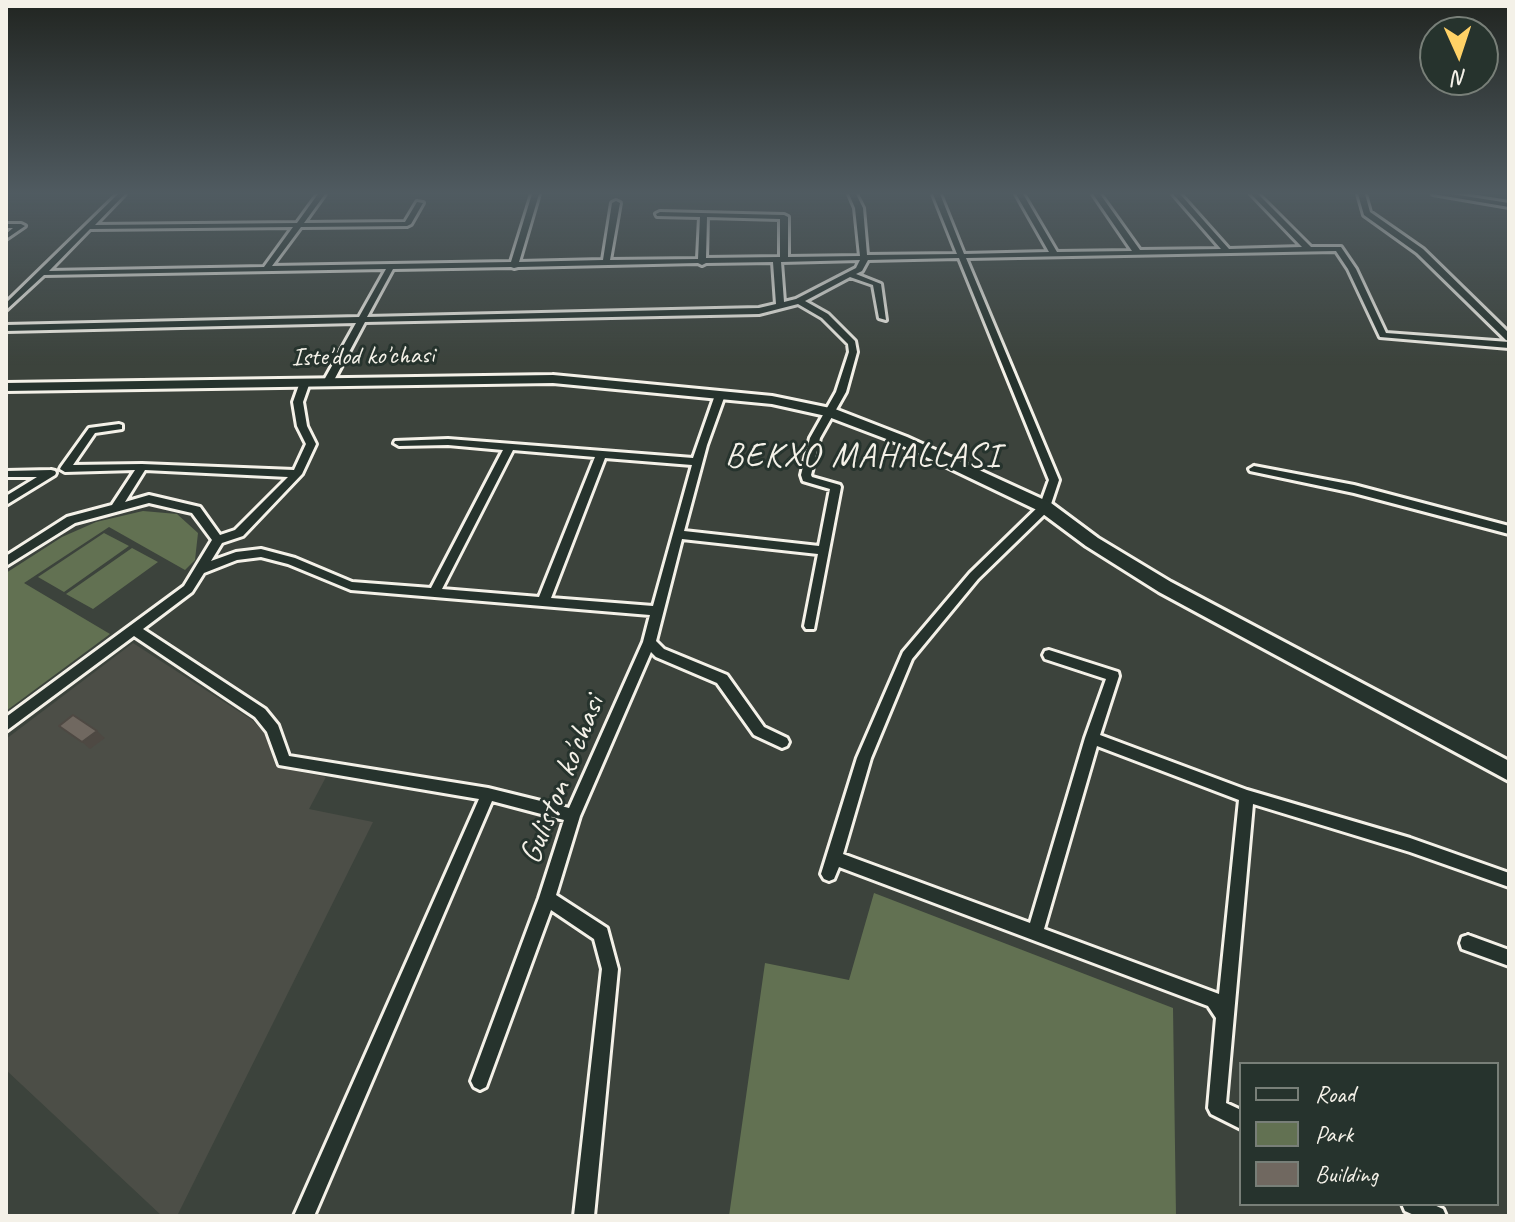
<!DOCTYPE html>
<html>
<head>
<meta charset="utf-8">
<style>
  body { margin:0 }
  #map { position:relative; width:1515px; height:1222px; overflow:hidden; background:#3c433c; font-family:Caveat,sans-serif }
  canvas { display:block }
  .frame { position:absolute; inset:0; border:8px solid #f4f1e8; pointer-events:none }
  .legend { position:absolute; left:1239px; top:1062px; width:260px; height:144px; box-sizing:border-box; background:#26332d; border:2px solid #787f78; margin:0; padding:10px 14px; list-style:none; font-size:24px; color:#f4f1e8 }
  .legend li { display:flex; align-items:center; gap:16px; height:40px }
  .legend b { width:40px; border:2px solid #787f78 }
  .north { position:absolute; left:1419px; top:16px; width:80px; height:80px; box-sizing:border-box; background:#26332d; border:2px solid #787f78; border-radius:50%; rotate:177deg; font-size:22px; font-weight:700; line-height:32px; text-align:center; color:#f4f1e8 }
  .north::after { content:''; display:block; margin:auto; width:28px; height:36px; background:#ffd166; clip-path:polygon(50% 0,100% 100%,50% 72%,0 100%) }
</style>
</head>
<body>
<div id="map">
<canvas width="1515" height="1222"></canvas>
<div class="frame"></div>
<ul class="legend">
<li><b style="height:10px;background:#26332d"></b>Road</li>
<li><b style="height:22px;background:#627152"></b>Park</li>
<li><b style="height:22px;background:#706860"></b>Building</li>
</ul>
<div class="north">N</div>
</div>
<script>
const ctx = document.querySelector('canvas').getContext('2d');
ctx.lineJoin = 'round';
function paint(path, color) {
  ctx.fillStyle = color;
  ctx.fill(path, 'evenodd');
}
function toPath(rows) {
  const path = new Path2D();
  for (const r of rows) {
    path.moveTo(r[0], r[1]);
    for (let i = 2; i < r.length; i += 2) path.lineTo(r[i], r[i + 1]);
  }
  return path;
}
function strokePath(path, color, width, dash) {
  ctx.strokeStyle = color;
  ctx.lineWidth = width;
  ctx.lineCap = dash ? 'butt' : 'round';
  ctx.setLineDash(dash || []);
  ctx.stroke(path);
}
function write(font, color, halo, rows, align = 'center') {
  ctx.font = font + ' Caveat,sans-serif';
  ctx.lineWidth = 6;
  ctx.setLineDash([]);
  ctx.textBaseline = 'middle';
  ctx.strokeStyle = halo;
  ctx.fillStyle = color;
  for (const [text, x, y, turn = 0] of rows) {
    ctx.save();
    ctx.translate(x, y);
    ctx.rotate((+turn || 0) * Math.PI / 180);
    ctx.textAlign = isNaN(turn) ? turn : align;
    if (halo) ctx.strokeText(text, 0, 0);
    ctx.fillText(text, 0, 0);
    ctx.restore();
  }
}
const built = toPath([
  [133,643,252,720,266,734,276,767,326,777,309,809,373,822,177,1216,162,1216,6,1070,6,739]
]);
const green = toPath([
  [143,511,177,514,198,533,195,560,185,570,109,527,24,583,110,634,6,711,6,573,62,537,96,522],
  [104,533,129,546,64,592,38,577],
  [132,548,158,562,93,609,66,594],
  [874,893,1173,1008,1176,1216,729,1216,765,963,849,980]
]);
const street = toPath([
  [118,194,125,194,95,225,297,223,318,194,325,194,304,223,405,222,417,202,423,203,411,224,407,226,301,227,272,266,511,262,532,194,539,194,519,262,603,260,612,203,616,201,620,203,610,260,698,259,700,217,657,216,656,214,660,212,784,215,788,217,788,257,860,256,855,208,849,194,856,194,863,208,867,255,957,254,933,194,940,194,964,254,1049,252,1016,194,1023,194,1057,252,1132,251,1093,194,1100,194,1140,250,1221,249,1173,194,1180,194,1229,249,1302,247,1251,194,1258,194,1311,247,1341,247,1356,269,1386,333,1509,342,1509,348,1380,337,1348,269,1336,251,966,258,1059,480,1049,510,978,579,912,659,871,758,843,854,1030,923,1085,738,1106,679,1045,659,1043,655,1045,651,1049,650,1118,672,1119,676,1100,735,1247,790,1410,838,1509,873,1509,887,1410,852,1253,804,1226,1103,1241,1110,1241,1129,1211,1114,1208,1108,1216,1018,1208,1006,839,867,834,879,829,881,824,879,821,874,857,758,903,652,970,573,1040,505,1049,480,959,258,868,260,862,271,856,274,881,284,886,320,879,318,873,285,850,277,805,301,828,314,855,341,857,352,846,392,820,438,811,475,812,477,840,485,841,487,814,629,806,629,804,626,818,554,682,539,656,641,664,649,727,675,764,727,787,738,789,742,787,746,782,748,754,735,717,683,656,657,651,652,580,816,556,895,607,928,618,969,594,1216,574,1216,602,969,594,939,551,910,486,1087,480,1090,474,1087,471,1081,539,898,564,820,492,801,314,1216,294,1216,479,799,279,765,267,732,255,717,134,636,6,731,6,717,184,586,212,540,192,513,149,503,75,523,6,566,6,556,67,517,112,505,135,470,65,472,60,469,61,467,89,428,119,424,122,425,122,429,95,433,73,465,142,464,294,470,306,444,297,426,293,402,300,382,302,380,308,380,310,382,303,402,307,426,316,444,302,474,243,536,222,543,211,561,236,552,261,549,295,558,352,582,431,588,503,450,448,445,399,446,394,443,395,441,448,439,693,458,715,395,720,392,725,395,707,445,684,531,819,546,830,489,803,481,801,475,810,438,836,392,849,352,848,344,822,318,798,304,759,314,365,322,333,382,328,385,323,382,356,323,6,331,6,325,359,317,386,269,44,275,6,310,6,303,118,194],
  [707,217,780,219,780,257,706,258,707,217],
  [293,227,264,267,49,271,90,229,293,227],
  [860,260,856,268,796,299,784,302,781,262,860,260],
  [773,262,776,304,759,308,367,317,393,269,511,267,514,268,518,267,698,263,702,265,706,263,773,262],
  [513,450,595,457,539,597,442,589,513,450],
  [605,458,692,465,653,606,551,598,605,458],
  [145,470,288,477,235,530,220,535,200,507,149,495,125,502,145,470],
  [261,557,288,564,351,590,650,615,643,642,569,808,488,788,289,756,278,725,265,709,143,629,192,592,204,573,237,560,261,557],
  [1097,746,1239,800,1219,994,1044,929,1097,746],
  [1358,194,1365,194,1370,212,1423,249,1509,333,1509,341,1506,340,1417,253,1364,215,1358,194],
  [1433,194,1452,194,1509,203,1509,207,1433,194],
  [6,224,21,224,25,226,6,239,6,234,13,228,6,228,6,224],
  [1254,466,1354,485,1509,526,1509,534,1354,493,1250,471,1249,469,1254,466],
  [51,470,55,471,56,473,55,475,6,505,6,496,37,477,6,477,6,471,51,470],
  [1468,935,1509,950,1509,966,1462,949,1460,943,1462,937,1468,935],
  [1402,1204,1432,1204,1443,1209,1446,1216,1416,1216,1405,1211,1402,1204]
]);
const secondary = toPath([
  [553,375,772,396,835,409,907,437,1051,503,1098,538,1171,582,1509,761,1509,781,1159,592,1086,546,1039,511,897,443,826,416,772,404,553,383,6,391,6,383,553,375]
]);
const shadedWall = toPath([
  [97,731,105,738,90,749,82,742]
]);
const building = toPath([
  [73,715,97,731,82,742,59,726,73,715]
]);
const farStreetnames = [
  ["Iste'dod ko'chasi",363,357,-1]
];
const streetNames = [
  ["Guliston ko'chasi",563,780,-68]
];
const neighbourhoodNames = [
  ["BEKXO MAHALLASI",863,457]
];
paint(built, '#4c4e47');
paint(green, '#627152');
strokePath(street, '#f4f1e8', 6);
strokePath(secondary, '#f4f1e8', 6);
paint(street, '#26332d');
paint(secondary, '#26332d');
paint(shadedWall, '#4e4943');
paint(building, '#706860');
strokePath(building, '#4e4943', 2);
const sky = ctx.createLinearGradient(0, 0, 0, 365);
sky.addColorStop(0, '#212521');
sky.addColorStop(0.53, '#505b61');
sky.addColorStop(1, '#505b6100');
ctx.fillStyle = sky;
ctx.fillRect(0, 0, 1515, 365);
write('26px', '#f4f1e8', '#26332d', farStreetnames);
write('32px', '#f4f1e8', '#26332d', streetNames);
ctx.letterSpacing = '2px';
write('34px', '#f4f1e8', '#26332d', neighbourhoodNames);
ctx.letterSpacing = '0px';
</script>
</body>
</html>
